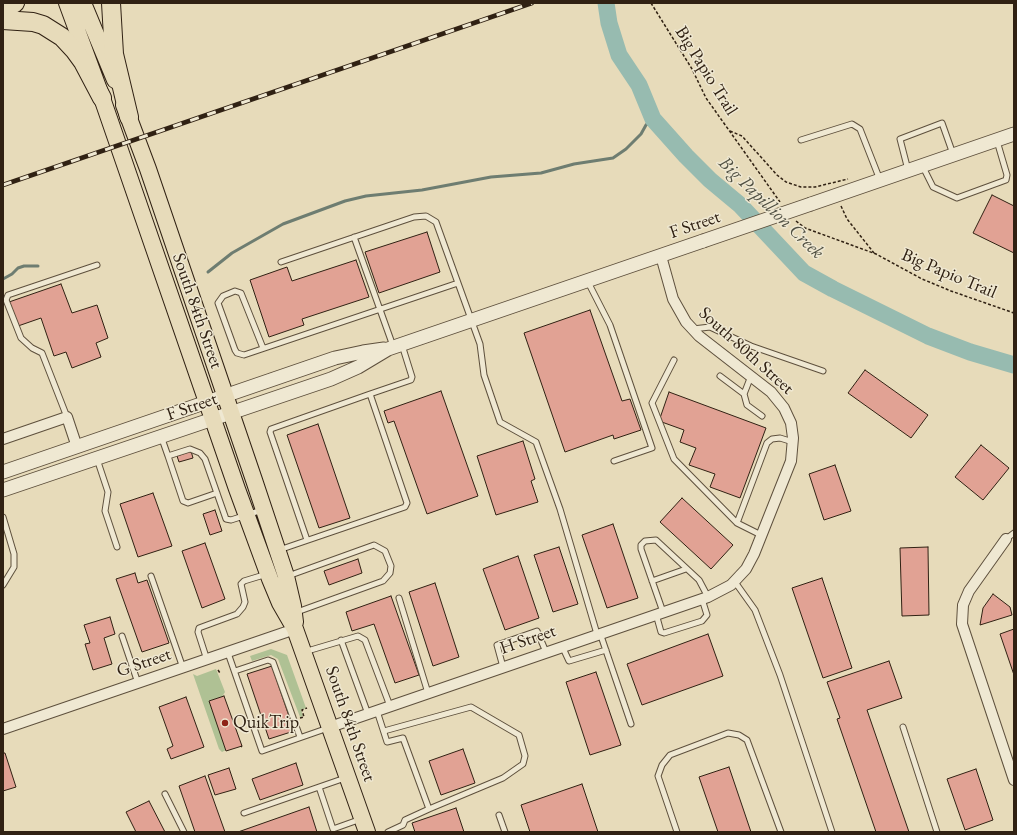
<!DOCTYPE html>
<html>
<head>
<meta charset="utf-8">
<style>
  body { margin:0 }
  #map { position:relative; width:1017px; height:835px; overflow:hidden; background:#e7dbba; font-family:"EB Garamond",serif }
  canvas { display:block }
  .frame { position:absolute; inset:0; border:4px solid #302113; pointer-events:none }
</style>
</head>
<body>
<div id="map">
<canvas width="1017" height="835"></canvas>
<div class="frame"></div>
</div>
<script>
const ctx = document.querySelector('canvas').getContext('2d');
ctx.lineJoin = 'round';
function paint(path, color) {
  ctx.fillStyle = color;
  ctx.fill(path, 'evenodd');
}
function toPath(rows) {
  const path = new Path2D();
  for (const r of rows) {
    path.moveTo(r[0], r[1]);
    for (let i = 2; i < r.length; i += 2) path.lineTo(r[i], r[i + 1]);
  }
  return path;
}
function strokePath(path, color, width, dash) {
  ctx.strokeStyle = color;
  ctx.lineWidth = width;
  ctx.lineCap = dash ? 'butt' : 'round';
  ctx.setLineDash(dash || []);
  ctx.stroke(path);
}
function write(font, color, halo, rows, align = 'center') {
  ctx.font = font + ' "EB Garamond",serif';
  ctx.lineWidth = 3;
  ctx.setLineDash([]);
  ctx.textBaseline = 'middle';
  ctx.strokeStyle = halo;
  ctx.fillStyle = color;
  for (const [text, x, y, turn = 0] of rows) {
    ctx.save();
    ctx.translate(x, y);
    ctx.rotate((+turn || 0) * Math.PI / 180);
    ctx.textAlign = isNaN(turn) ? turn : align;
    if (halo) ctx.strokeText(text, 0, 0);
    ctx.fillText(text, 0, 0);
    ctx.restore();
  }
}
const green = toPath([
  [271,649,287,655,306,708,301,710,303,716,300,717,278,659,271,655,252,661,250,656],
  [216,669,225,692,222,697,209,701,226,750,222,752,219,749,193,674,197,676]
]);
const stream = toPath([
  [208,272,232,253,283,224,345,201,366,196,422,190,491,177,541,173,574,164,613,158,626,149,641,134,646,125,653,119],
  [3,279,12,274,18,268,24,266,38,266]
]);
const river = toPath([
  [606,3,609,23,619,55,639,85,653,119,686,156,710,180,740,205,804,273,833,289,928,336,970,352,1014,365]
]);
const building = toPath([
  [992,195,1014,206,1014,253,973,233,992,195],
  [427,232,440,272,379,293,365,252,427,232],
  [356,260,369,297,302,319,304,325,269,337,250,280,287,267,292,281,356,260],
  [61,284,72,313,97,305,108,338,96,343,101,357,72,368,66,352,54,356,41,318,18,326,9,302,61,284],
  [590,310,622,401,630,399,641,430,614,439,613,435,565,452,524,333,590,310],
  [865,370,928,415,911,438,848,393,865,370],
  [441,391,478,496,427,514,394,421,388,423,384,411,441,391],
  [669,392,766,428,740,498,710,487,715,474,689,465,696,448,680,442,684,430,659,421,669,392],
  [318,424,350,518,319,528,287,435,318,424],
  [523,441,535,479,531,481,538,502,496,515,477,456,523,441],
  [981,445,1009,468,983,500,955,477,981,445],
  [191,451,193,458,179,462,177,456,191,451],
  [835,465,851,511,824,520,809,474,835,465],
  [153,493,172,546,138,557,120,504,153,493],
  [682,498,733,545,711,569,660,522,682,498],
  [215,510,222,531,210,535,203,514,215,510],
  [613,524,638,598,607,608,582,535,613,524],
  [205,543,225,599,202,608,182,551,205,543],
  [559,547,578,604,553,612,534,555,559,547],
  [928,547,929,615,902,616,900,548,928,547],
  [518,556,539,618,505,630,483,569,518,556],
  [358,559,362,573,329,585,324,571,358,559],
  [135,573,138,583,147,580,169,643,142,652,116,579,135,573],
  [822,578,852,668,823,678,792,588,822,578],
  [435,583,459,657,433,666,409,592,435,583],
  [993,594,1010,607,1012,615,980,625,983,608,993,594],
  [391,596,419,675,395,683,374,624,352,631,346,612,391,596],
  [110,617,115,634,104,638,112,664,93,670,85,644,90,643,84,625,110,617],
  [1014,629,1014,675,1000,634,1014,629],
  [708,634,723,676,642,705,627,664,708,634],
  [889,661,902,698,867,710,909,832,876,832,837,719,840,718,827,682,889,661],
  [272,666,294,731,269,739,247,674,272,666],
  [596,672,621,745,590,755,566,682,596,672],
  [224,696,242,746,226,751,209,701,224,696],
  [186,697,204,747,171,759,167,749,173,746,159,707,186,697],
  [463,749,475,783,441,795,429,761,463,749],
  [3,753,5,753,16,787,3,791,3,753],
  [296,763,303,785,260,800,252,779,296,763],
  [729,767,751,832,718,832,699,777,729,767],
  [229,768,236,789,215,795,208,775,229,768],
  [976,769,993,820,965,830,947,779,976,769],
  [205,776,225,832,195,832,179,786,205,776],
  [582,784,598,832,530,832,521,805,582,784],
  [149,801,165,832,136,832,126,812,149,801],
  [309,807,317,832,238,832,309,807],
  [456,808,464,832,415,832,412,823,456,808]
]);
const path = toPath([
  [651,3,692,69,706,98,780,202],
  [730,131,742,136,777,175,786,182,801,187,815,187,848,179],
  [841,206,847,219,874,253],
  [796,221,805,228,876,254,922,279,951,291,1014,313],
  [218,670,220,673],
  [300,718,304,717,302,710,307,708],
  [241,747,242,746]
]);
const service = toPath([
  [801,140,852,124,860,129,880,180],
  [923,167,933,187,957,198,1006,180,1007,175,997,141],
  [908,170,900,139,942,123,953,154],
  [354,237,393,346],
  [281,262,414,217,426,216,436,222,480,344,484,375,500,422,536,442,560,509,597,634],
  [588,282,610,325,652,448,614,461],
  [693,329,710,327,751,346,823,371],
  [263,348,241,293,235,291,223,296,218,303,235,350,237,353,244,355,458,283],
  [674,360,652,403,674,459,737,523,761,535],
  [720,376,744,394,751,376],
  [744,394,747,405,762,416],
  [67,417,42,353,32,348,21,338,6,300,8,295,97,265],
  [161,436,168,456,190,449,200,453,205,459,226,519,231,520,262,510],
  [168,456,183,501,188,503,217,493],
  [97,459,108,492,105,511,117,547],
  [3,517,14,554,14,567,3,585],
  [737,523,767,443,772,439,780,438,793,442],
  [1006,539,1014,533],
  [307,540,270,432,271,429,370,394],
  [279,550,405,507,407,503,370,394,411,380,412,377,402,345],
  [151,576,183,668],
  [288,576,374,545,385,551,391,566,390,573,383,581,297,612],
  [652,581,686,569],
  [735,582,755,610,780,675,832,832],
  [399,598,428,693],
  [663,612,641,549,641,545,645,541,656,540,699,580,708,597],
  [656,614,661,632,664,633,702,621,707,615,702,599],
  [600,633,631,724],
  [122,636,138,683],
  [341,640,368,714],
  [562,646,569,661,606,650],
  [304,652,358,636,365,640,390,706],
  [228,653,262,751,328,728],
  [207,660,198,632,199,628,237,614,243,607,245,602,241,584,244,581,267,574],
  [503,667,497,645,537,631,546,652],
  [235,671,268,660,273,662,300,737],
  [377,711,387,742,403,738,429,809,405,820,403,825,388,832],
  [903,727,937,832],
  [384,731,471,707,519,735,525,756,523,764,503,778,429,809],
  [319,787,333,829,361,819],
  [165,794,184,832],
  [244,813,345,778],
  [499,815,505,832],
  [677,832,658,776,662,765,670,755,728,733,739,735,747,740,781,832]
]);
const minor = toPath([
  [3,439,67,417,77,447],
  [1006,539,969,591,963,605,962,624,1014,780],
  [330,727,708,597,731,585,746,569,754,554,791,461,793,438,791,423,784,408,771,392,699,336,686,322,673,299,661,256],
  [3,729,295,629]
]);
const tertiary = toPath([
  [811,204,1014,134],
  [3,472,335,358,363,352,384,349],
  [3,490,331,379,358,367,388,349,703,241]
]);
const primary = toPath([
  [67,3,102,98,237,489,270,579,280,603,295,629,367,832],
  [83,3,115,80],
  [124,105,148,169,254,480,286,576,293,606,295,622]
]);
const motorway = toPath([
  [111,3,114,54,129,117],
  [3,10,15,3],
  [3,20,33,22,43,25,62,37,75,51,83,62,102,98]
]);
const rail = toPath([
  [3,185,532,3]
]);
const tertiaryBridge = toPath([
  [703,241,811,204]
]);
const markers = [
  [225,723,4,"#8f2418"]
];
const streetNames = [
  ["Big Papio Trail",706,71,58],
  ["F Street",695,225,-19],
  ["Big Papio Trail",949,274,23],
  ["South 84th Street",197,311,71],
  ["South 80th Street",746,351,42],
  ["F Street",192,407,-19],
  ["H Street",528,640,-19],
  ["G Street",144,663,-19],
  ["South 84th Street",350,724,71]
];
const poiNames = [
  ["QuikTrip",233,723]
];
const waterNames = [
  ["Big Papillion Creek",771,208,44]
];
paint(green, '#afc194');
strokePath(stream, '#6e7d71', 3);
strokePath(river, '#97bbb0', 17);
paint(building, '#e1a294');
strokePath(building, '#302113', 1);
strokePath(service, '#5e503d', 7);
strokePath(minor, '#5e503d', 12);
strokePath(tertiary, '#5e503d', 15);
strokePath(primary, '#302113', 18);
strokePath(motorway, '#302113', 20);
strokePath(path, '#302113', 1.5, [3, 2]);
strokePath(service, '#efe8d2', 5);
strokePath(minor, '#efe8d2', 10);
strokePath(tertiary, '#efe8d2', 13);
strokePath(primary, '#e7dbba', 16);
strokePath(motorway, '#e7dbba', 18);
strokePath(rail, '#302113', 4.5);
strokePath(rail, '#efe8d2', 3, [9]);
strokePath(tertiaryBridge, '#5e503d', 15, []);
strokePath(tertiaryBridge, '#efe8d2', 13);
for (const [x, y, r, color] of markers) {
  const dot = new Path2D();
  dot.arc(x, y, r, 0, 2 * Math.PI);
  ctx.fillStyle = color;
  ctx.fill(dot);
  strokePath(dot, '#efe8d2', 1.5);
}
write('18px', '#302113', '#efe8d2', streetNames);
write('18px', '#302113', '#efe8d2', poiNames, 'left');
write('italic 19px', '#4f4f42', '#efe8d2', waterNames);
</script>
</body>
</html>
